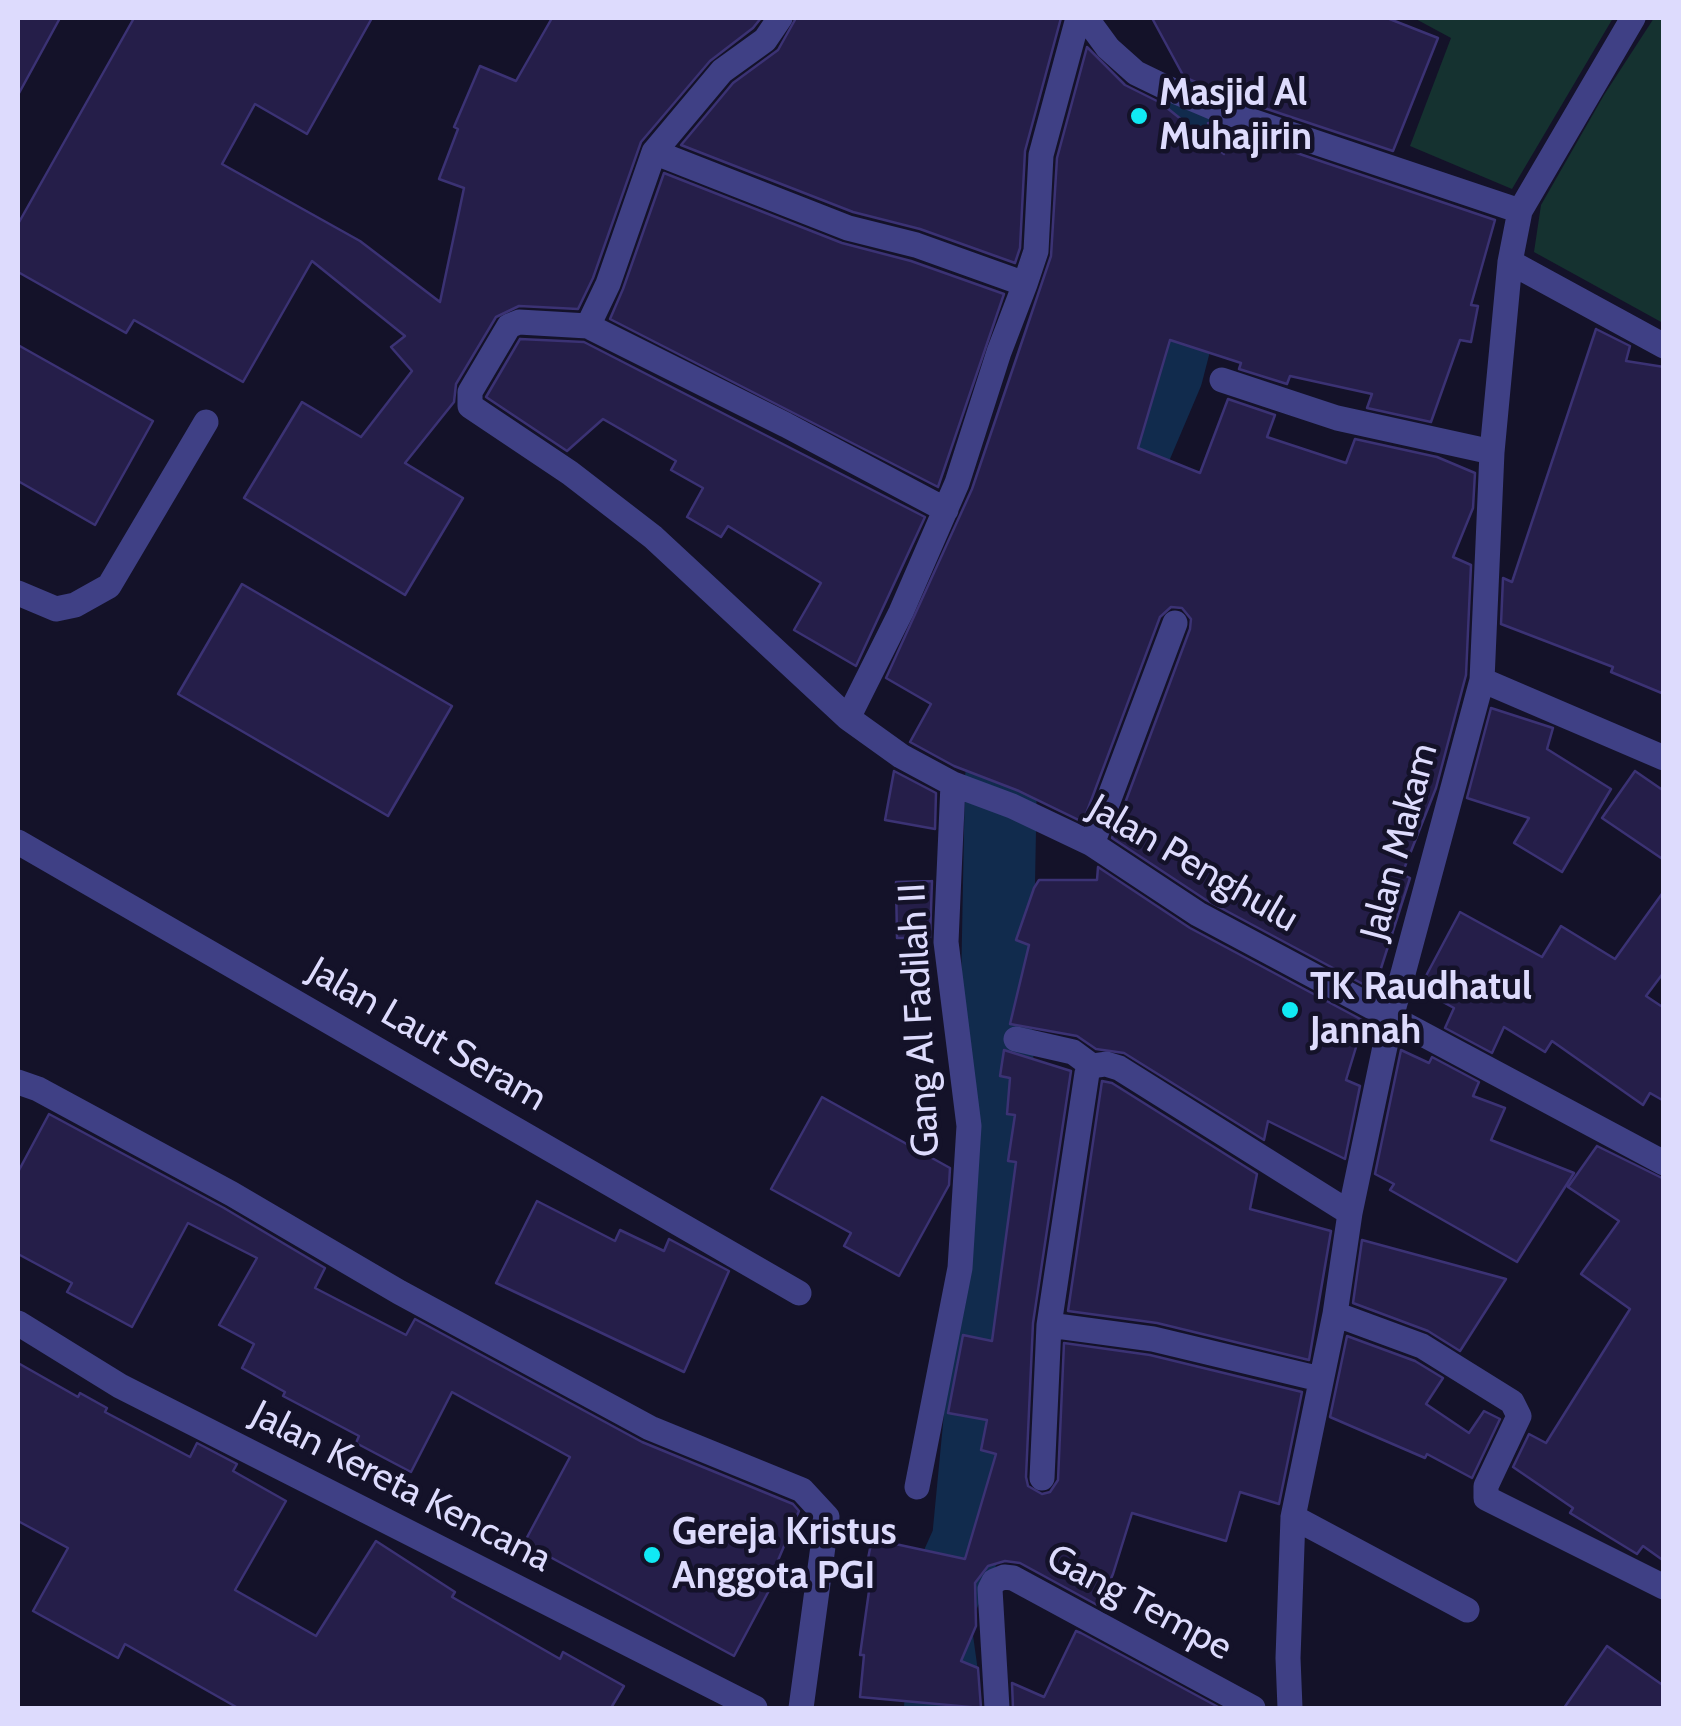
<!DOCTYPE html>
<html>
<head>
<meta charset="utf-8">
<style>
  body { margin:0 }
  #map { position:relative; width:1681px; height:1726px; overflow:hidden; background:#141229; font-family:Cabin,sans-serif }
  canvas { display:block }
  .frame { position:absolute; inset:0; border:20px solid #dddbfd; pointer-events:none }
</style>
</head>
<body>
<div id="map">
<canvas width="1681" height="1726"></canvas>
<div class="frame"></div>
</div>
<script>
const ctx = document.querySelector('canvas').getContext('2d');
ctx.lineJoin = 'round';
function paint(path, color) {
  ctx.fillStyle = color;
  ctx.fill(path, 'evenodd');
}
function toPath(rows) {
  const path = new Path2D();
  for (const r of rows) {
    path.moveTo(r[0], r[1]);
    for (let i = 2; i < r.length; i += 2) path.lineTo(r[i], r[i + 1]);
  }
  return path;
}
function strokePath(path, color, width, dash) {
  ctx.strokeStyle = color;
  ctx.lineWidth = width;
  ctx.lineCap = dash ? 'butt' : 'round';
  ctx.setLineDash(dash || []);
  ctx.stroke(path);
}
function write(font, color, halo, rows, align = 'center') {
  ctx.font = font + ' Cabin,sans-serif';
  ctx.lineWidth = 9;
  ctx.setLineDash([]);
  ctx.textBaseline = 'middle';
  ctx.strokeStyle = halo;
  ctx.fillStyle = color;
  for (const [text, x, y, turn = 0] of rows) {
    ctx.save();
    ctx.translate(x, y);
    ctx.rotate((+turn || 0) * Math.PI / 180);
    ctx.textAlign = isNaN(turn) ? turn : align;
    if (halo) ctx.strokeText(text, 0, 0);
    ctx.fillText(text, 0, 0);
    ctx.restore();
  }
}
const green = toPath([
  [1414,18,1613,18,1512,189,1410,146,1451,38],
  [1654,18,1664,18,1663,323,1534,252,1541,205,1604,95]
]);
const river = toPath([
  [1105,520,1167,374,1192,277,1185,167,1197,111],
  [940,1708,942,1674,934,1616,968,1540,1005,1156,996,1040,1001,778,1017,719]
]);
const building = toPath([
  [18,18,60,18,18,95,18,18],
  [134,18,372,18,307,134,255,104,222,164,360,241,440,302,464,188,439,179,458,129,454,127,480,66,516,81,552,18,761,18,753,28,710,61,641,142,593,278,578,309,519,306,496,317,456,384,454,402,405,463,463,498,405,595,244,498,302,402,361,437,412,371,391,347,405,336,312,261,243,382,134,320,126,333,18,272,18,224,134,18],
  [796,18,1061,18,1025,151,1020,248,1015,263,920,229,853,212,681,145,733,83,778,50,796,18],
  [1152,18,1387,18,1438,38,1393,151,1225,95,1184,77,1152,18],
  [1087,47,1125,85,1161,103,1224,154,1208,123,1495,220,1471,305,1478,306,1471,342,1460,340,1431,422,1367,408,1372,394,1290,376,1287,384,1239,369,1241,363,1170,340,1138,448,1200,473,1228,399,1275,415,1267,437,1346,463,1355,439,1437,457,1475,473,1473,508,1453,557,1471,565,1466,675,1436,788,1402,874,1410,878,1374,990,1206,900,1112,838,1190,629,1191,619,1182,608,1171,607,1160,617,1083,822,1019,791,954,766,910,742,931,704,886,678,972,489,1051,256,1057,158,1087,47],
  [664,173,842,243,911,261,1004,294,938,487,610,319,623,289,664,173],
  [1596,329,1630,346,1626,361,1664,367,1664,694,1611,672,1613,667,1501,624,1503,578,1512,582,1596,329],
  [520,339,584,342,925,517,856,666,794,630,821,583,728,526,721,537,687,517,703,488,671,470,676,461,603,419,567,451,486,397,520,339],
  [18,345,153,421,95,525,18,481,18,345],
  [242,584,452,706,388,816,178,694,242,584],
  [1491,708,1553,728,1547,749,1611,789,1562,872,1514,843,1529,818,1467,798,1491,708],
  [894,771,936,793,935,829,885,820,894,771],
  [1635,771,1664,791,1664,860,1602,818,1635,771],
  [1098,867,1190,928,1364,1021,1346,1080,1360,1086,1345,1159,1268,1121,1264,1140,1124,1053,1096,1049,1077,1036,1010,1024,1029,945,1016,940,1034,888,1039,880,1097,880,1098,867],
  [932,881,930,938,897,938,896,882,932,881],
  [1664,891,1664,972,1646,996,1664,1008,1664,1101,1650,1093,1643,1105,1552,1041,1545,1052,1504,1027,1492,1053,1445,1028,1454,1008,1419,989,1460,912,1542,957,1561,926,1615,959,1664,891],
  [1004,1050,1071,1071,1033,1323,1026,1477,1028,1486,1042,1494,1050,1492,1058,1480,1064,1343,1150,1355,1302,1392,1279,1504,1240,1492,1226,1541,1132,1513,1113,1574,1099,1606,1020,1563,1005,1561,988,1566,975,1583,976,1626,961,1661,978,1668,981,1708,860,1697,864,1655,860,1655,870,1584,863,1583,872,1539,965,1559,996,1454,981,1450,987,1420,948,1413,963,1335,992,1341,1016,1162,1008,1161,1015,1115,1007,1114,1010,1078,1000,1076,1004,1050],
  [1401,1050,1429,1063,1432,1057,1479,1082,1473,1096,1505,1108,1491,1140,1574,1173,1517,1262,1390,1190,1394,1184,1375,1174,1401,1050],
  [1102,1081,1112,1083,1257,1174,1250,1209,1331,1231,1309,1360,1157,1323,1068,1311,1102,1081],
  [822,1097,950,1168,949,1185,899,1276,844,1246,851,1233,771,1189,822,1097],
  [49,1114,224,1208,325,1268,315,1288,406,1335,415,1319,642,1442,793,1504,799,1511,776,1565,781,1568,734,1656,524,1543,570,1457,452,1392,411,1472,356,1443,359,1436,283,1396,285,1392,242,1368,254,1344,219,1325,257,1258,188,1223,132,1327,67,1292,72,1283,18,1254,18,1172,49,1114],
  [1597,1146,1664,1179,1664,1561,1643,1546,1637,1554,1570,1513,1573,1508,1513,1467,1529,1434,1546,1443,1630,1309,1581,1274,1619,1221,1568,1187,1597,1146],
  [537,1201,615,1241,620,1230,664,1251,669,1239,729,1271,684,1372,496,1283,537,1201],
  [1362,1240,1506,1279,1460,1351,1428,1331,1353,1303,1362,1240],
  [1347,1336,1415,1361,1443,1378,1426,1404,1469,1433,1484,1411,1500,1419,1472,1478,1427,1454,1425,1458,1330,1417,1347,1336],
  [18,1363,78,1397,80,1393,107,1408,105,1412,190,1457,197,1443,237,1464,233,1471,286,1501,235,1590,316,1636,376,1541,455,1592,452,1597,560,1659,563,1652,624,1686,611,1708,238,1708,125,1644,118,1658,33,1611,68,1548,18,1521,18,1363],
  [1076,1631,1081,1633,1220,1708,1013,1708,1012,1683,1044,1697,1076,1631],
  [1607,1646,1664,1686,1664,1708,1564,1708,1607,1646]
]);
const minor = toPath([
  [780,18,765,40,722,71,654,152,608,284,588,326,786,425,946,510],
  [1078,18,1041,155,1036,251,1025,284,999,352,957,483,901,612,848,718,901,756,953,784,1012,806,1092,844,1198,914,1664,1163],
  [1086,18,1108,48,1136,73,1167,88,1219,110,1520,211],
  [654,152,848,228,916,245,1025,284],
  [1510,262,1664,346],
  [588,326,519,322,509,326,470,392,470,406,570,473,653,537,848,718],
  [1222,380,1337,418,1492,452],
  [18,593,56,609,75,605,109,586,206,422],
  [1482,680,1664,758],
  [18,842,799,1293],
  [1092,844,1175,623],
  [1016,1039,1073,1052,1092,1066],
  [1092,1066,1106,1064,1119,1068,1350,1213],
  [18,1082,38,1089,232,1194,399,1292,650,1428,802,1490,827,1517,801,1708],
  [1335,1314,1422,1346,1512,1402,1519,1416,1486,1486,1486,1498,1664,1587],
  [18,1323,120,1386,755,1708],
  [1049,1325,1153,1339,1320,1379],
  [1042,1478,1049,1325,1087,1073,1092,1066],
  [917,1487,960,1268,969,1126,946,942,953,784],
  [1293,1517,1467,1610],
  [997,1708,990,1589,994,1581,1004,1577,1013,1578,1253,1708],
  [1290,1708,1288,1658,1293,1517,1335,1314,1350,1213,1391,1018,1482,680,1492,452,1510,262,1520,211,1633,18]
]);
const markers = [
  [1139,116,10,"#10e9f4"],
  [1290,1010,10,"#10e9f4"],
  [652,1555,10,"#10e9f4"]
];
const poiNames = [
  ["Masjid Al",1159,94],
  ["Muhajirin",1159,138],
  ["TK Raudhatul",1310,988],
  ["Jannah",1310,1032],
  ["Gereja Kristus",672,1533],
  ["Anggota PGI",672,1577]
];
const streetNames = [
  ["Jalan Makam",1400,842,-75],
  ["Jalan Penghulu",1193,864,30],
  ["Gang Al Fadilah II",920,1020,-93],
  ["Jalan Laut Seram",427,1035,30],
  ["Jalan Kereta Kencana",401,1487,27],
  ["Gang Tempe",1139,1603,28]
];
paint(green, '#153230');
strokePath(river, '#112b4d', 72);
paint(building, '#251e49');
strokePath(building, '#3b3274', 2.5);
strokePath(minor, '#3f4085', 25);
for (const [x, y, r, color] of markers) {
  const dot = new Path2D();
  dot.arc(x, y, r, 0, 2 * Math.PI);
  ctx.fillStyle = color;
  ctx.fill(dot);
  strokePath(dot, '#141229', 4);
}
write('bold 38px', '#dddbfd', '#141229', poiNames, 'left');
write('38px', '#dddbfd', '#141229', streetNames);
</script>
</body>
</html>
